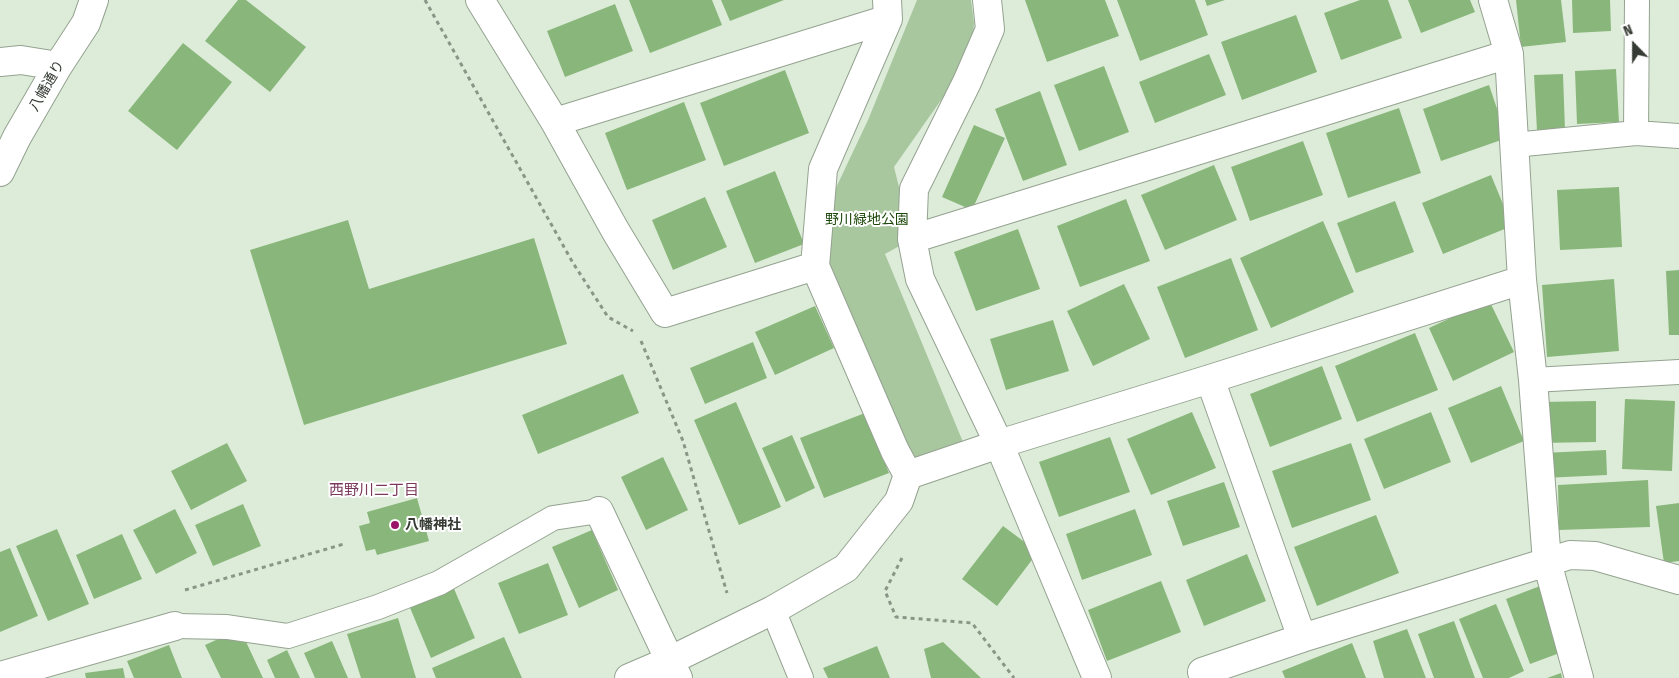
<!DOCTYPE html>
<html>
<head>
<meta charset="utf-8">
<style>
  body { margin:0 }
  #map { position:relative; width:1679px; height:678px; overflow:hidden; background:#ddecd9; font-family:"Fira Sans Condensed",sans-serif }
  canvas { display:block }
  .north { position:absolute; left:1609px; top:20px; width:50px; height:50px; -webkit-text-stroke:4px #fff; paint-order:stroke; rotate:338deg; font-size:14px; font-weight:700; line-height:20px; text-align:center; color:#363c34 }
  .north::after { content:''; display:block; margin:auto; width:18px; height:22px; background:#363c34; clip-path:polygon(50% 0,100% 100%,50% 72%,0 100%) }
</style>
</head>
<body>
<div id="map">
<canvas width="1679" height="678"></canvas>
<div class="north">N</div>
</div>
<script>
const ctx = document.querySelector('canvas').getContext('2d');
ctx.lineJoin = 'round';
function paint(path, color) {
  ctx.fillStyle = color;
  ctx.fill(path, 'evenodd');
}
function toPath(rows) {
  const path = new Path2D();
  for (const r of rows) {
    path.moveTo(r[0], r[1]);
    for (let i = 2; i < r.length; i += 2) path.lineTo(r[i], r[i + 1]);
  }
  return path;
}
function strokePath(path, color, width, dash) {
  ctx.strokeStyle = color;
  ctx.lineWidth = width;
  ctx.lineCap = dash ? 'butt' : 'round';
  ctx.setLineDash(dash || []);
  ctx.stroke(path);
}
function write(font, color, halo, rows, align = 'center') {
  ctx.font = font + ' "Fira Sans Condensed","Noto Sans JP",sans-serif';
  ctx.lineWidth = 4;
  ctx.setLineDash([]);
  ctx.textBaseline = 'middle';
  ctx.strokeStyle = halo;
  ctx.fillStyle = color;
  for (const [text, x, y, turn = 0] of rows) {
    ctx.save();
    ctx.translate(x, y);
    ctx.rotate((+turn || 0) * Math.PI / 180);
    ctx.textAlign = isNaN(turn) ? turn : align;
    if (halo) ctx.strokeText(text, 0, 0);
    ctx.fillText(text, 0, 0);
    ctx.restore();
  }
}
const green = toPath([
  [917,0,971,0,974,23,972,56,894,167,912,239,885,254,963,442,906,464,827,272,834,192,868,120]
]);
const building = toPath([
  [238,0,246,0,306,47,270,92,205,41],
  [629,0,712,0,722,25,650,53],
  [721,0,784,0,730,21],
  [1025,0,1105,0,1119,36,1047,62],
  [1117,0,1195,0,1208,35,1140,61],
  [1205,0,1225,0,1207,6],
  [1360,0,1388,0,1402,38,1341,60,1324,13],
  [1408,0,1470,0,1475,12,1421,33],
  [1516,0,1561,0,1566,42,1521,47],
  [1572,0,1610,0,1611,31,1573,33],
  [615,4,633,51,565,77,547,31],
  [1296,15,1317,72,1242,100,1221,42],
  [183,43,232,82,177,150,128,111],
  [1209,54,1226,95,1155,123,1139,82],
  [1104,66,1129,132,1079,151,1054,85],
  [1616,69,1619,122,1577,124,1575,71],
  [785,70,809,133,724,166,700,103],
  [1563,74,1565,130,1537,131,1534,75],
  [1489,85,1507,138,1441,161,1423,109],
  [1040,91,1067,165,1023,181,995,109],
  [684,102,706,160,627,190,605,133],
  [1399,108,1421,173,1348,198,1326,133],
  [974,125,1005,138,972,210,942,197],
  [1303,141,1323,195,1250,221,1231,167],
  [1214,165,1237,220,1165,250,1141,195],
  [775,171,804,244,755,263,726,191],
  [1491,175,1512,226,1443,254,1422,203],
  [1619,187,1622,247,1560,250,1557,190],
  [705,197,727,247,673,270,652,220],
  [1126,199,1150,261,1080,287,1057,226],
  [1395,201,1414,252,1356,273,1337,223],
  [348,220,369,289,534,238,567,344,304,425,250,250],
  [1323,221,1354,292,1271,328,1240,258],
  [1018,229,1040,289,976,311,954,252],
  [1231,258,1258,330,1185,358,1157,287],
  [1679,270,1679,335,1669,335,1666,271],
  [1614,279,1619,351,1547,357,1542,285],
  [1124,284,1150,339,1093,366,1067,311],
  [1489,300,1514,352,1453,381,1429,328],
  [815,306,834,348,775,375,755,332],
  [1053,320,1069,371,1006,390,990,339],
  [1415,333,1438,390,1357,422,1335,366],
  [753,342,767,378,705,404,690,368],
  [1322,366,1342,419,1270,447,1250,394],
  [623,374,639,413,538,454,522,415],
  [1501,386,1524,441,1471,463,1448,408],
  [1625,399,1675,401,1672,471,1622,469],
  [1596,401,1596,442,1539,443,1539,402],
  [736,402,781,507,739,525,694,420],
  [1192,412,1216,468,1151,495,1127,439],
  [1431,412,1451,462,1384,489,1364,439],
  [865,413,889,473,824,498,800,438],
  [792,435,815,488,786,502,762,448],
  [1110,437,1130,492,1059,517,1039,462],
  [227,443,247,481,191,510,171,471],
  [1351,443,1371,500,1292,528,1272,471],
  [1606,450,1607,475,1544,478,1543,453],
  [663,457,688,510,646,530,621,477],
  [1648,480,1650,527,1559,530,1558,485],
  [1224,482,1240,527,1183,546,1167,501],
  [417,498,429,541,377,555,375,549,366,551,359,526,370,523,367,512],
  [1679,503,1679,561,1664,563,1656,506],
  [243,504,261,546,213,566,195,525],
  [175,509,197,553,156,574,133,530],
  [1135,509,1152,555,1082,580,1066,534],
  [1376,515,1399,573,1317,606,1294,547],
  [1003,526,1038,552,997,606,962,579],
  [57,529,89,604,48,621,16,546],
  [592,530,618,590,579,608,552,547],
  [122,534,142,579,94,599,76,555],
  [10,548,38,616,0,632,0,552],
  [1247,554,1266,601,1204,626,1186,580],
  [548,563,568,615,519,634,498,583],
  [1161,581,1181,632,1107,661,1088,610],
  [452,584,475,638,431,658,408,603],
  [1540,586,1565,651,1530,664,1506,599],
  [1496,604,1524,671,1509,678,1483,678,1459,619],
  [398,618,416,678,361,678,347,634],
  [1454,621,1475,678,1434,678,1418,634],
  [240,629,263,678,221,678,205,645],
  [1407,629,1426,678,1384,678,1373,641],
  [504,637,522,678,436,678,432,668],
  [332,641,348,678,315,678,304,653],
  [943,642,981,678,931,678,924,649],
  [1352,643,1366,678,1285,678,1282,671],
  [169,645,182,678,134,678,127,661],
  [877,646,890,678,828,678,823,668],
  [287,650,300,678,275,678,267,660],
  [123,668,125,678,86,678,85,673],
  [1561,673,1562,678,1547,678]
]);
const path = toPath([
  [425,0,573,263,608,317,633,331],
  [641,341,683,441,727,593],
  [902,558,885,591,896,617,972,623,1014,678],
  [185,590,344,544]
]);
const service = toPath([
  [1636,133,1637,0],
  [1514,145,1636,133,1679,136],
  [1533,380,1679,372],
  [773,610,801,678],
  [175,626,227,627,288,636,378,607,439,583,553,518,599,511]
]);
const minor = toPath([
  [480,0,555,122,615,230,665,313,815,266,823,169,888,19,887,0],
  [987,0,990,29,967,82,914,189,912,239,920,279,999,444,1097,678],
  [1493,0,1509,54,1522,280,1533,380,1547,562,1579,678],
  [0,62,21,60,58,66],
  [555,122,888,19],
  [0,172,17,137,58,66,86,23,94,0],
  [912,239,1509,54],
  [1210,379,1302,638],
  [908,475,999,444,1210,379,1522,280],
  [599,511,678,678],
  [1202,672,1302,638,1570,555,1595,556,1679,580],
  [0,676,175,626],
  [629,678,671,660,773,610,846,568,899,501,908,475,895,451,815,266]
]);
const markers = [
  [395,525,5,"#9a1568"]
];
const streetNames = [
  ["八幡通り",47,86,-60]
];
const parkNames = [
  ["野川緑地公園",867,220]
];
const poiNames = [
  ["八幡神社",405,525]
];
const neighbourhoodNames = [
  ["西野川二丁目",374,491]
];
paint(green, '#a8c79f');
paint(building, '#89b77b');
strokePath(service, '#94a290', 26);
strokePath(minor, '#94a290', 30);
strokePath(path, '#8a9587', 3, [4, 4]);
strokePath(service, '#fff', 24);
strokePath(minor, '#fff', 28);
for (const [x, y, r, color] of markers) {
  const dot = new Path2D();
  dot.arc(x, y, r, 0, 2 * Math.PI);
  ctx.fillStyle = color;
  ctx.fill(dot);
  strokePath(dot, '#fff', 2);
}
write('14px', '#363c34', '#fff', streetNames);
write('14px', '#1b4709', '#fff', parkNames);
write('bold 14px', '#363c34', '#fff', poiNames, 'left');
write('15px', '#7b3a5c', '#fff', neighbourhoodNames);
</script>
</body>
</html>
